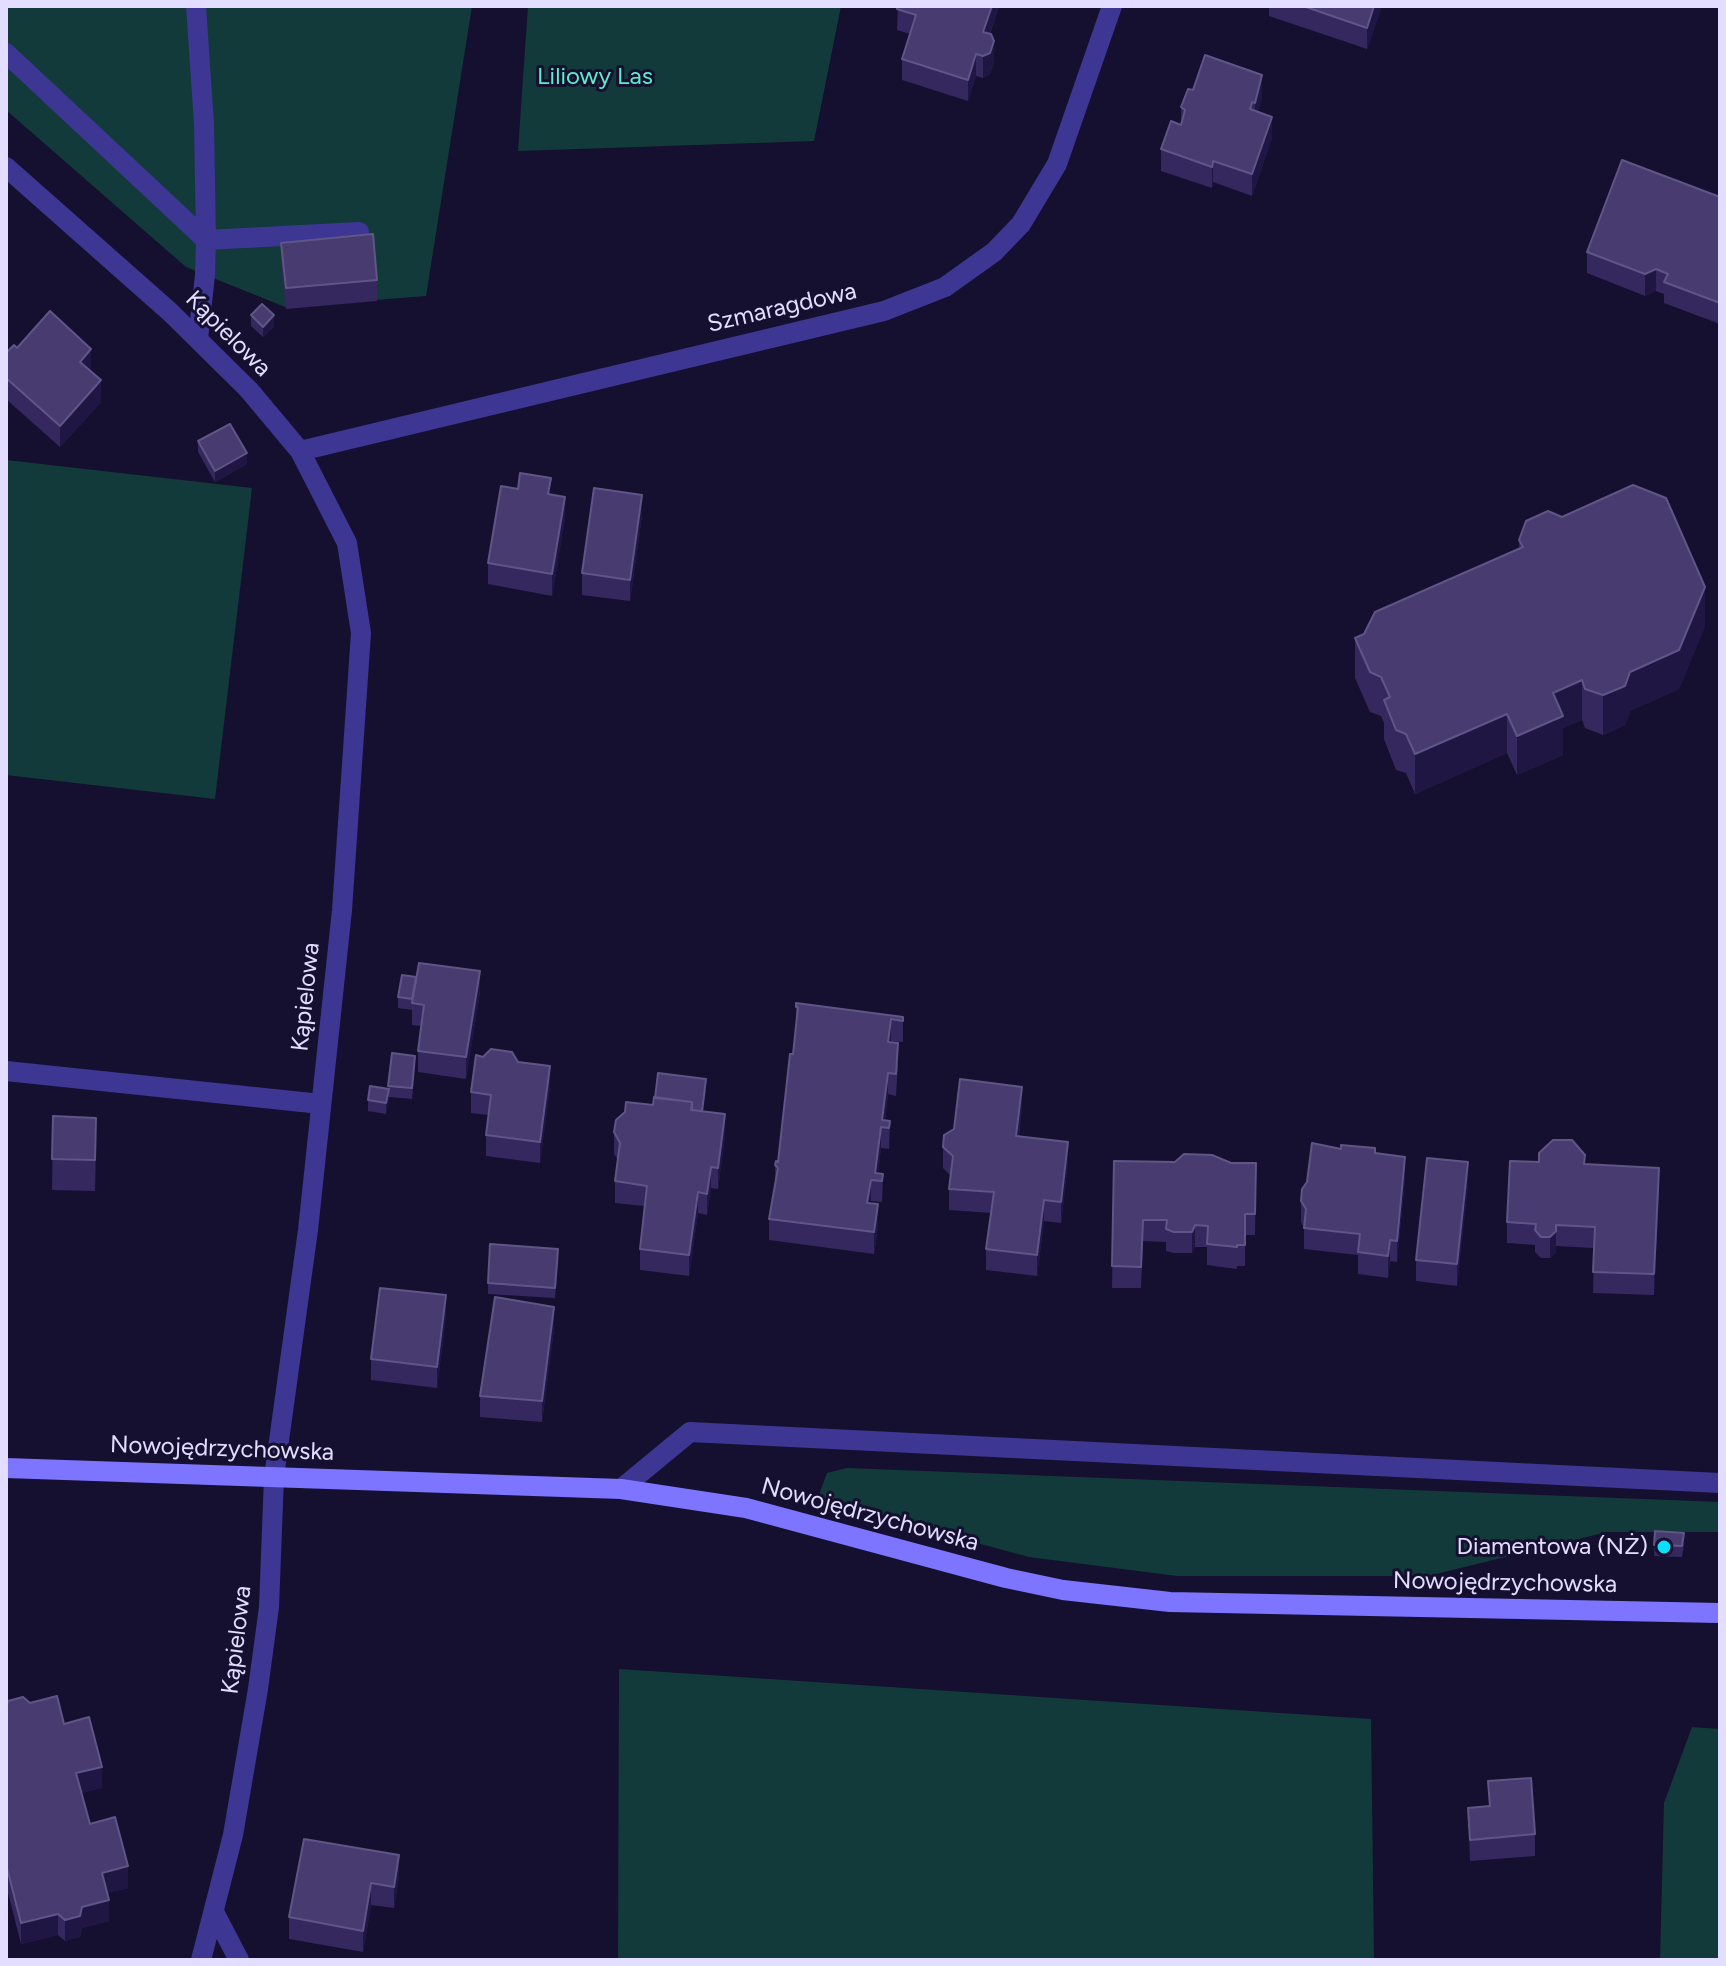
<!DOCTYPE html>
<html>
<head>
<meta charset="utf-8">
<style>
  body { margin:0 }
  #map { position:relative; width:1726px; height:1966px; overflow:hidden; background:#161030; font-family:Figtree,sans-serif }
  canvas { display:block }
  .frame { position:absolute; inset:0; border:8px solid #e3deff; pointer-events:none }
</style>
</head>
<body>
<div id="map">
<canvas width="1726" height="1966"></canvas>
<div class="frame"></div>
</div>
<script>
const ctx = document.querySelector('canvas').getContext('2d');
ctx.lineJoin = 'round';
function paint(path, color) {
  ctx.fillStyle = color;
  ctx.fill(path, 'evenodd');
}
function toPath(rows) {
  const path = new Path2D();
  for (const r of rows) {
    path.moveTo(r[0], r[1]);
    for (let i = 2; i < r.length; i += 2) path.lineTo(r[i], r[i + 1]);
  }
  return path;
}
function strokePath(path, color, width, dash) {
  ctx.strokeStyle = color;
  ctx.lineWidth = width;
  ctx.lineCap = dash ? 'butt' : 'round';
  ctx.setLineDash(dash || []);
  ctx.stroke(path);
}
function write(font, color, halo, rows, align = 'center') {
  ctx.font = font + ' Figtree,sans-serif';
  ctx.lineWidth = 6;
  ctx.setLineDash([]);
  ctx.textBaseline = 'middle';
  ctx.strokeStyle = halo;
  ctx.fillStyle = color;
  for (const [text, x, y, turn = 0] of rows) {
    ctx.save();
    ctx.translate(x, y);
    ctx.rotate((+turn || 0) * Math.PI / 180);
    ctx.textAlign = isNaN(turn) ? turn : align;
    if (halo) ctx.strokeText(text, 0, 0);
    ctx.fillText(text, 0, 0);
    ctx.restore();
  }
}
const green = toPath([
  [6,6,472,6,426,296,285,307,186,267,6,110],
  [528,6,841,6,814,141,518,151],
  [6,460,252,488,215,799,6,775],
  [847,1468,1720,1502,1720,1532,1607,1532,1428,1576,1177,1576,1029,1557,817,1500,827,1473],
  [619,1669,1371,1719,1374,1960,618,1960],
  [1692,1727,1720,1729,1720,1960,1660,1960,1664,1803]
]);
const street = toPath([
  [196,6,204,124,206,240,205,275,198,339],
  [6,53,206,240,359,232],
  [6,167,170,312,249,390,300,451,347,543,361,633,342,910,308,1230,274,1477,269,1607,258,1689,233,1835,201,1960],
  [300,451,884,311,945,287,994,252,1021,224,1057,164,1112,6],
  [6,1071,321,1104],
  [621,1489,690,1432,1720,1483],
  [215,1914,239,1960]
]);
const secondary = toPath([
  [6,1468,621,1489,746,1508,1006,1578,1063,1590,1170,1602,1720,1613]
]);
const wall = toPath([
  [898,6,999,6,990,34,994,62,990,74,983,78,976,76,968,101,902,80,902,59,910,34,897,30],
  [1269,6,1382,6,1367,49,1269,16],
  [1193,90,1262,96,1258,112,1272,138,1252,196,1213,182,1212,188,1161,171,1161,149,1181,125,1181,107],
  [1720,197,1720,324,1664,303,1664,294,1656,291,1645,296,1587,273,1587,252],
  [281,243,377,280,377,301,286,309,281,264],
  [251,315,274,326,263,337,251,326],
  [17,348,91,370,90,371,101,402,60,447,6,399,6,353],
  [198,441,247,464,215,482,198,452],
  [551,494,565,518,552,596,488,584,488,563],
  [642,516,630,601,582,595,582,573],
  [1519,540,1705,626,1679,689,1630,711,1625,725,1603,735,1585,728,1582,720,1563,728,1563,755,1517,775,1507,753,1415,794,1406,773,1396,770,1384,739,1384,723,1381,716,1370,712,1355,678,1355,638,1519,548],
  [480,992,466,1079,418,1072,418,1051,421,1026,412,1025,412,1010,398,1008,398,997],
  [796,1007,903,1017,903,1042,891,1041,891,1042,898,1064,896,1096,888,1094,885,1121,890,1121,889,1149,881,1148,878,1173,883,1174,882,1202,871,1201,870,1203,878,1226,874,1254,769,1240,769,1219,775,1183,775,1165,778,1162,793,1054,796,1028],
  [392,1053,415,1066,412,1099,389,1097,386,1114,368,1111,368,1100,388,1089],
  [518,1062,550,1087,540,1163,486,1156,486,1135,489,1115,471,1113,471,1092],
  [706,1090,703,1112,725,1136,718,1189,711,1188,707,1215,698,1213,689,1276,640,1270,640,1249,644,1206,615,1203,615,1181,618,1160,614,1154,614,1132,653,1105],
  [1022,1108,1019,1136,1068,1163,1061,1223,1044,1221,1037,1276,986,1270,986,1249,991,1213,949,1210,949,1189,951,1176,943,1168,943,1147],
  [53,1116,96,1148,95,1191,52,1190],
  [1341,1149,1375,1153,1405,1178,1397,1262,1390,1261,1388,1278,1358,1274,1358,1255,1304,1249,1304,1228,1301,1222,1301,1201],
  [1114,1161,1256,1163,1255,1235,1245,1235,1245,1266,1237,1266,1237,1269,1207,1265,1207,1247,1195,1247,1192,1253,1174,1253,1166,1251,1166,1242,1143,1241,1141,1288,1112,1288],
  [1585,1164,1659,1189,1654,1295,1593,1293,1594,1248,1556,1246,1556,1252,1550,1258,1541,1258,1535,1252,1535,1245,1507,1243,1507,1222],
  [1468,1184,1457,1286,1416,1281,1416,1260],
  [558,1260,555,1298,488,1294,488,1283],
  [446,1316,437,1388,371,1380,371,1359],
  [554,1329,542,1422,480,1417,480,1396],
  [1655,1531,1684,1544,1682,1557,1654,1556],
  [6,1709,64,1724,102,1788,81,1793,90,1824,128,1888,107,1893,109,1921,82,1928,80,1937,65,1941,58,1935,21,1944,6,1885],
  [1488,1781,1535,1834,1535,1856,1470,1861,1468,1808,1489,1807],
  [304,1839,399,1876,394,1908,371,1905,363,1952,289,1939,289,1917]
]);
const shadedWall = toPath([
  [992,6,999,6,983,53,983,32],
  [1374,6,1382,6,1367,49,1367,28],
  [994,41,994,62,990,74,983,78,983,56],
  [976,54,976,76,968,101,968,80],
  [1262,75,1262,96,1255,124,1255,103],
  [1272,117,1272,138,1252,196,1252,174],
  [1213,161,1213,182,1212,188,1212,167],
  [1656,269,1656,291,1645,296,1645,274],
  [274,315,274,326,263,337,263,327],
  [91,349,91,370,80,383,80,362],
  [101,380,101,402,60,447,60,426],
  [247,453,247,464,215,482,215,471],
  [642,495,642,516,630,601,630,580],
  [565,497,565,518,552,596,552,574],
  [1705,587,1705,626,1679,689,1630,711,1625,725,1603,735,1603,695,1630,672],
  [1582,680,1582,720,1563,728,1563,755,1517,775,1517,736,1553,693],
  [1507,714,1507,753,1415,794,1415,754],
  [480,971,480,992,466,1079,466,1057],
  [891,1019,891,1041,888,1063,888,1042],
  [550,1066,550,1087,540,1163,540,1142],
  [888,1073,888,1094,884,1127,882,1120],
  [1022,1087,1022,1108,1016,1157,1016,1136],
  [389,1089,389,1100,386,1114,386,1103],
  [725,1114,725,1136,718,1189,718,1168],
  [881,1127,881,1148,877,1180,875,1173],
  [1068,1142,1068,1163,1061,1223,1061,1202],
  [1405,1157,1405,1178,1397,1262,1397,1241],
  [1468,1162,1468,1184,1457,1286,1457,1264],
  [711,1167,711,1188,707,1215,707,1194],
  [1659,1168,1659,1189,1654,1295,1654,1274],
  [871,1180,871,1201,867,1224,867,1203],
  [698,1192,698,1213,689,1276,689,1255],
  [1044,1200,1044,1221,1037,1276,1037,1255],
  [878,1204,878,1226,874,1254,874,1232],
  [1195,1225,1195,1247,1192,1253,1192,1232],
  [1556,1225,1556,1252,1550,1258,1550,1237],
  [1390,1240,1390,1261,1388,1278,1388,1256],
  [446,1295,446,1316,437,1388,437,1367],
  [554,1307,554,1329,542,1422,542,1401],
  [102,1767,102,1788,76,1794,76,1773],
  [399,1855,399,1876,394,1908,394,1887],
  [128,1866,128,1888,102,1894,102,1873],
  [371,1883,371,1905,363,1952,363,1931],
  [109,1900,109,1921,82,1928,80,1937,65,1941,65,1920,82,1907],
  [58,1914,58,1935,21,1944,21,1923]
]);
const building = toPath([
  [898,6,992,6,983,32,991,34,994,41,990,53,983,56,976,54,968,80,902,59,916,15,897,9,898,6],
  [1303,6,1374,6,1367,28,1303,6],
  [1205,55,1262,75,1255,103,1252,102,1250,109,1272,117,1252,174,1213,161,1212,167,1161,149,1171,121,1181,125,1185,110,1181,107,1188,89,1193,90,1205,55],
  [1622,160,1720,197,1720,303,1664,282,1668,274,1656,269,1645,274,1587,252,1622,160],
  [373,234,377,280,286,288,281,243,373,234],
  [262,304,274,315,263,327,251,315,262,304],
  [50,311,91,349,80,362,101,380,60,426,6,378,6,353,14,345,17,348,50,311],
  [230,424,247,453,215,471,198,441,230,424],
  [520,473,551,478,548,494,565,497,552,574,488,563,501,486,518,489,520,473],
  [1633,485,1666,498,1705,587,1679,650,1630,672,1625,686,1603,695,1585,689,1582,680,1553,693,1563,716,1517,736,1507,714,1415,754,1406,734,1396,730,1384,700,1390,697,1381,677,1370,672,1355,638,1364,634,1375,612,1523,547,1519,540,1526,521,1548,511,1562,517,1633,485],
  [594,488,642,495,630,580,582,573,594,488],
  [419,963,480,971,466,1057,418,1051,424,1005,412,1003,419,963],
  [402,975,416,977,412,999,398,997,402,975],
  [796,1003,903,1017,903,1021,891,1019,888,1042,898,1043,896,1074,888,1073,882,1120,890,1121,889,1128,881,1127,875,1173,883,1174,882,1181,871,1180,867,1203,878,1204,874,1232,769,1219,778,1168,775,1165,776,1161,778,1162,790,1054,793,1054,798,1007,796,1007,796,1003],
  [491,1049,512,1052,518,1062,550,1066,540,1142,486,1135,491,1095,471,1092,476,1055,483,1057,491,1049],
  [392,1053,415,1056,412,1088,388,1086,392,1053],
  [658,1073,706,1079,702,1111,692,1110,692,1102,655,1098,658,1073],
  [960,1079,1022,1087,1016,1136,1068,1142,1061,1202,1044,1200,1037,1255,986,1249,994,1192,949,1189,953,1156,943,1147,944,1135,954,1129,960,1079],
  [370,1086,389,1089,386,1103,368,1100,370,1086],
  [654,1097,692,1102,691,1110,725,1114,718,1168,711,1167,707,1194,698,1192,689,1255,640,1249,647,1186,615,1181,620,1143,614,1132,616,1120,625,1112,626,1102,653,1105,654,1097],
  [53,1116,96,1118,95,1160,52,1159,53,1116],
  [1553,1140,1572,1140,1585,1155,1584,1164,1659,1168,1654,1274,1593,1272,1595,1227,1556,1225,1556,1231,1550,1237,1541,1237,1535,1230,1536,1224,1507,1222,1510,1161,1539,1162,1539,1153,1553,1140],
  [1312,1143,1341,1149,1341,1145,1375,1148,1375,1153,1405,1157,1397,1241,1390,1240,1388,1256,1358,1252,1360,1234,1304,1228,1306,1209,1301,1201,1302,1189,1307,1182,1312,1143],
  [1184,1154,1212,1155,1231,1163,1256,1163,1255,1214,1245,1214,1245,1245,1237,1245,1237,1247,1207,1244,1208,1226,1195,1225,1192,1232,1174,1232,1166,1229,1167,1220,1143,1220,1141,1267,1112,1266,1114,1161,1175,1162,1184,1154],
  [1427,1158,1468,1162,1457,1264,1416,1260,1427,1158],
  [490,1244,558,1249,555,1288,488,1283,490,1244],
  [380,1288,446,1295,437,1367,371,1359,380,1288],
  [495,1297,554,1307,542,1401,480,1396,495,1297],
  [1655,1531,1684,1533,1682,1546,1654,1545,1655,1531],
  [57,1696,64,1724,89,1717,102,1767,76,1773,90,1824,115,1817,128,1866,102,1873,109,1900,82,1907,80,1916,65,1920,58,1914,21,1923,6,1864,6,1709,8,1701,23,1697,30,1703,57,1696],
  [1531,1778,1535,1834,1470,1840,1468,1808,1490,1806,1488,1781,1531,1778],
  [304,1839,399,1855,394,1887,371,1883,363,1931,289,1917,304,1839]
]);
const markers = [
  [1664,1547,8,"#0adfff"]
];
const parkNames = [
  ["Liliowy Las",595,77]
];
const streetNames = [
  ["Szmaragdowa",782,308,-13],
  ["Kąpielowa",228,334,45],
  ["Kąpielowa",306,997,-84],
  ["Nowojędrzychowska",222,1449,2],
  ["Nowojędrzychowska",870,1515,15],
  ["Nowojędrzychowska",1505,1583,1],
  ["Kąpielowa",237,1640,-83]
];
const poiNames = [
  ["Diamentowa (NŻ)",1648,1547]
];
paint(green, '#123a3a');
strokePath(street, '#3d3693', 20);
strokePath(secondary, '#7d75ff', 20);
paint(wall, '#34285e');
paint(shadedWall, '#201644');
paint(building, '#473b6f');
strokePath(building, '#5f5586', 2);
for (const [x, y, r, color] of markers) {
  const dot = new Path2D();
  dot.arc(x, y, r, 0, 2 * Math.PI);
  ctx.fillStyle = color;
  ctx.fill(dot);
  strokePath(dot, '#161030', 3);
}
write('24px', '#5deccc', '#161030', parkNames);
write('24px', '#e3deff', '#161030', streetNames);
write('24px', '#e3deff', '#161030', poiNames, 'right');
</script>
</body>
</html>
